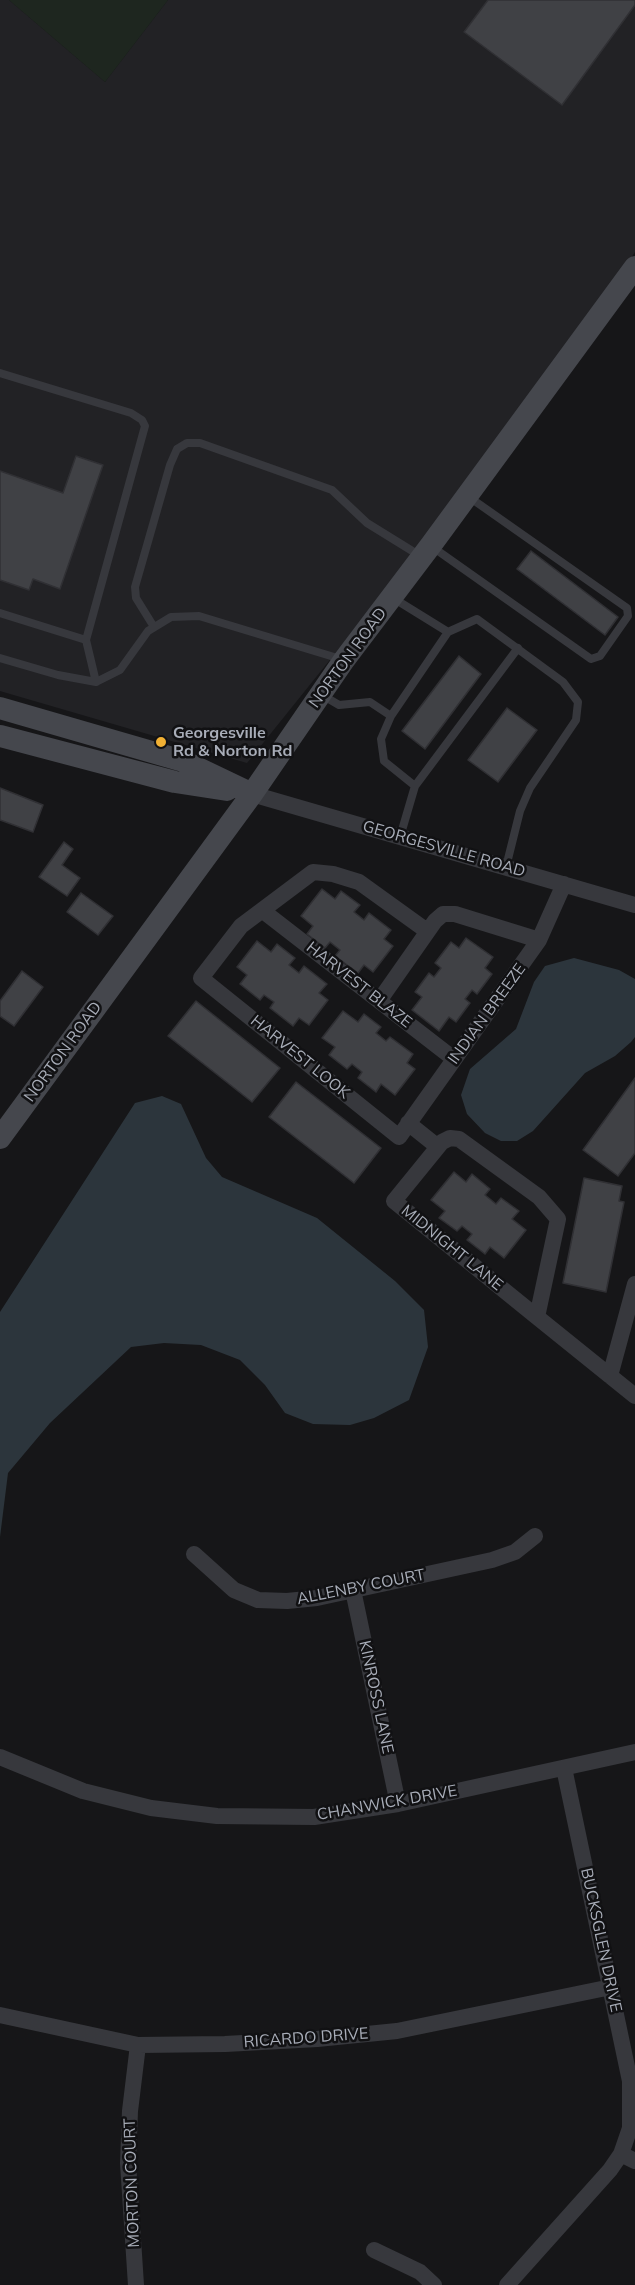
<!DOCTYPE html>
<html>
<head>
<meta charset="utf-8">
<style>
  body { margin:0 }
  canvas { display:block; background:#161618 }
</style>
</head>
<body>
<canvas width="635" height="2285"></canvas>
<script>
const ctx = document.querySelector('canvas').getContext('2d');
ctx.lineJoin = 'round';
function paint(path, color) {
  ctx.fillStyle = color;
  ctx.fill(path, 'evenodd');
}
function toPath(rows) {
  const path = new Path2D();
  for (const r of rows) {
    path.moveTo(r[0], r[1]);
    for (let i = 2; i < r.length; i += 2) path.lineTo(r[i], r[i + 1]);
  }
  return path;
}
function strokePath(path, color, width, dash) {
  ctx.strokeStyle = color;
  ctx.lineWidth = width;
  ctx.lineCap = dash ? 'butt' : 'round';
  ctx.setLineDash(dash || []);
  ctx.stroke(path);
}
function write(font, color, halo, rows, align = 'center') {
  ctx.font = font + ' Mulish,sans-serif';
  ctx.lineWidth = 5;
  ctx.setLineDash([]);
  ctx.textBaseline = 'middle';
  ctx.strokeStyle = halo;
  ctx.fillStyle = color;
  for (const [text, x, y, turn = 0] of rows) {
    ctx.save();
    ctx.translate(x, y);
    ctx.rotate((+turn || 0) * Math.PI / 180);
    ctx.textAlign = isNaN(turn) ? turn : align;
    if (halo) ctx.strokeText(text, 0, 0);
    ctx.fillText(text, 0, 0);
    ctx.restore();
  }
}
const built = toPath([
  [0,0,9,0,105,82,168,0,635,0,635,252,529,412,247,763,0,691]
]);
const green = toPath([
  [9,0,168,0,105,82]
]);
const water = toPath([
  [574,958,619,970,635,979,635,1037,631,1042,615,1056,585,1073,533,1131,517,1141,501,1141,485,1133,467,1114,461,1095,470,1069,516,1029,534,982,545,966],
  [162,1096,181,1104,206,1158,222,1177,317,1218,395,1281,424,1310,428,1347,409,1400,374,1418,350,1425,313,1424,285,1413,265,1385,240,1360,201,1345,164,1343,131,1347,50,1423,8,1473,0,1537,0,1312,135,1103]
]);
const building = toPath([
  [488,0,635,0,635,5,562,105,464,32,488,0],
  [76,456,103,465,60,589,33,579,29,590,0,580,0,471,63,493,76,456],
  [531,551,618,617,605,635,517,569,531,551],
  [459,656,481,674,425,749,402,731,459,656],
  [507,708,537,730,498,782,468,760,507,708],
  [0,788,43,805,33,832,0,820,0,788],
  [64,842,73,849,62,865,80,878,67,896,39,877,64,842],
  [322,889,335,899,341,891,360,905,354,912,364,920,369,913,391,930,384,939,393,946,373,972,364,965,358,973,335,956,340,950,330,942,325,948,307,934,313,926,301,916,322,889],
  [81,893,113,916,98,935,67,912,81,893],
  [466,938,493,957,485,968,492,974,477,994,472,990,465,999,470,1003,456,1022,449,1017,439,1031,412,1010,422,997,415,992,429,973,434,977,441,968,435,963,451,942,459,948,466,938],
  [257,941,271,952,277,944,295,958,289,965,299,973,304,966,327,984,319,993,328,1000,309,1025,299,1018,293,1026,270,1008,274,1002,264,995,260,1000,240,984,247,975,237,967,257,941],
  [22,971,43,987,14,1026,0,1016,0,1001,22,971],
  [196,1001,280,1068,252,1102,168,1036,196,1001],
  [343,1011,358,1022,364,1014,381,1027,376,1033,386,1041,390,1037,413,1054,407,1063,415,1069,395,1095,381,1084,376,1092,358,1078,362,1072,352,1064,347,1069,329,1055,335,1047,322,1038,343,1011],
  [635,1078,635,1153,618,1176,583,1150,635,1078],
  [296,1082,381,1148,354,1183,269,1117,296,1082],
  [454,1172,466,1182,472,1174,490,1189,485,1195,496,1204,501,1198,519,1211,512,1219,526,1230,504,1258,490,1247,485,1254,467,1240,472,1234,462,1226,457,1231,439,1218,445,1211,431,1200,454,1172],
  [584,1178,622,1186,619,1201,624,1202,606,1292,563,1283,584,1178]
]);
const lane = toPath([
  [0,373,131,413,142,420,145,426,86,640],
  [431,546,591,659,600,656,628,616,627,608,469,497],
  [393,598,448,632],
  [0,613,86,640,96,682],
  [154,627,136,598,135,587,170,465,177,449,187,443,200,443,332,490,367,523,422,557],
  [0,658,58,675,96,682,120,670,148,631,171,617,199,616,344,660],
  [322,695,339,705,370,702,391,716,381,739,384,761,415,786,400,837],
  [391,716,448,632,477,619,563,682,578,702,576,720,530,788,520,811,506,867],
  [415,786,518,648]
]);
const street = toPath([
  [252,794,635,905],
  [263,911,454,1059],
  [427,931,359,882,333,874,313,872,241,926,201,978,399,1137,539,940,564,884],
  [379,1001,435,921,443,914,455,914,539,940],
  [408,1123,438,1147],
  [450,1138,459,1139,539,1197,558,1219,537,1317,394,1201,442,1142,450,1138],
  [537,1317,635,1396],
  [610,1376,635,1284],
  [194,1554,234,1590,258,1600,287,1601,317,1598,492,1560,515,1552,535,1536],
  [353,1590,398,1804],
  [0,1757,83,1791,151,1808,217,1816,314,1817,398,1804,635,1752],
  [0,2015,138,2045,225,2044,317,2039,397,2031,611,1987],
  [621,2154,635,2161],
  [374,2250,420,2272,434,2285],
  [136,2285,128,2163,130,2111,138,2045],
  [507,2285,610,2170,621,2154,630,2128,630,2081,564,1768]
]);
const secondary = toPath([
  [0,708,183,761,252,794],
  [0,736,175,782,227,790],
  [0,1138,252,794,344,660,431,545,635,267]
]);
const markers = [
  [161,742,6,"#f2b134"]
];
const streetNames = [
  ["NORTON ROAD",348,658,-54],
  ["GEORGESVILLE ROAD",444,849,16],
  ["HARVEST BLAZE",359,985,38],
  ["INDIAN BREEZE",487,1014,-54],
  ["NORTON ROAD",63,1052,-54],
  ["HARVEST LOOK",300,1057,39],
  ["MIDNIGHT LANE",452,1248,39],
  ["ALLENBY COURT",361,1587,-11],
  ["KINROSS LANE",376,1697,78],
  ["CHANWICK DRIVE",387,1803,-10],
  ["BUCKSGLEN DRIVE",601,1940,78],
  ["RICARDO DRIVE",306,2038,-4],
  ["MORTON COURT",132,2183,-92]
];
const poiNames = [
  ["Georgesville",173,733],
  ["Rd & Norton Rd",173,751]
];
paint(built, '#222225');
paint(green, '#1e261f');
paint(water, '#2c353c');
paint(building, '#404145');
strokePath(building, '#303034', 1.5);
strokePath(lane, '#37383d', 8);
strokePath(street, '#37383d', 16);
strokePath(secondary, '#45474d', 22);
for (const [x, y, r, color] of markers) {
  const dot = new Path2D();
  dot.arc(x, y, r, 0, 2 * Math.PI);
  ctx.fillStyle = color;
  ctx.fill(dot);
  strokePath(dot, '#111113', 2);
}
write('16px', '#a8adb8', '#111113', streetNames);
write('bold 16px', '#a8adb8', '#111113', poiNames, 'left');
</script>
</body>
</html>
